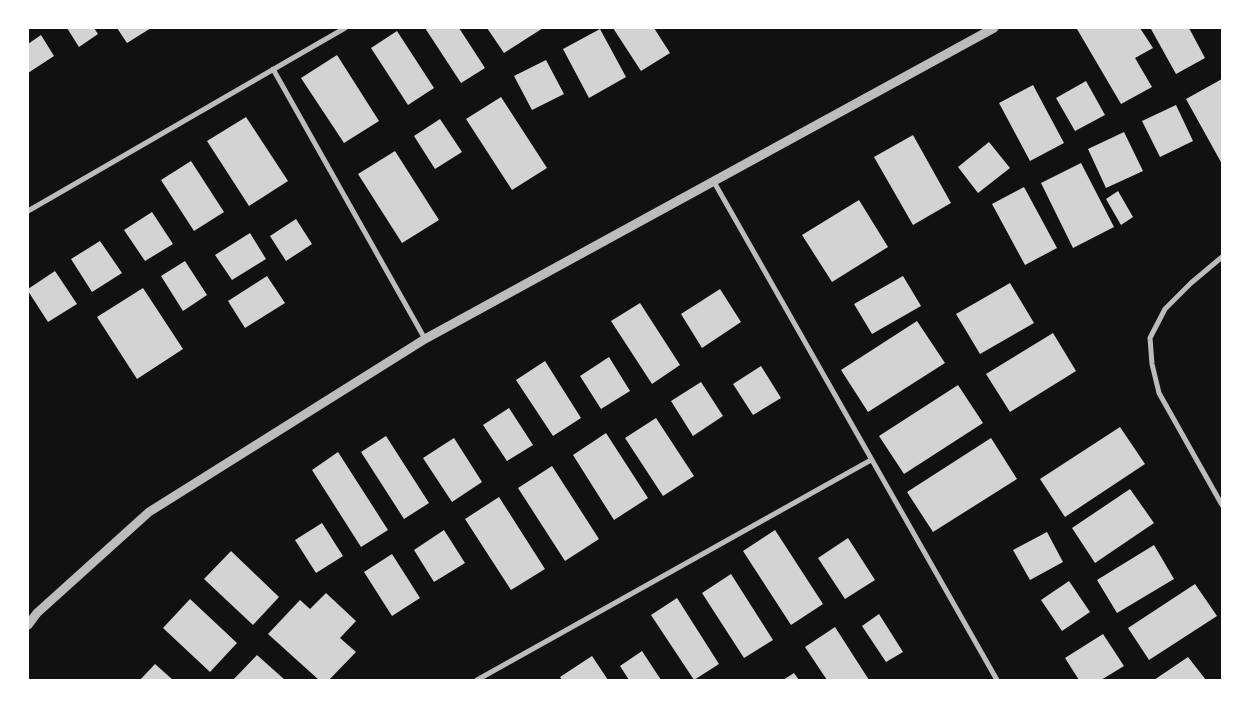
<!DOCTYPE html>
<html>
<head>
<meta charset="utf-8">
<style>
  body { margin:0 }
  #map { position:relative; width:1250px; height:708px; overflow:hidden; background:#111; font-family:Mulish,sans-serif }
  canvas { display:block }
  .frame { position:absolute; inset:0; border:29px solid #fff; pointer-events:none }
</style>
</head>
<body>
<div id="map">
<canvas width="1250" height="708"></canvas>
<div class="frame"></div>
</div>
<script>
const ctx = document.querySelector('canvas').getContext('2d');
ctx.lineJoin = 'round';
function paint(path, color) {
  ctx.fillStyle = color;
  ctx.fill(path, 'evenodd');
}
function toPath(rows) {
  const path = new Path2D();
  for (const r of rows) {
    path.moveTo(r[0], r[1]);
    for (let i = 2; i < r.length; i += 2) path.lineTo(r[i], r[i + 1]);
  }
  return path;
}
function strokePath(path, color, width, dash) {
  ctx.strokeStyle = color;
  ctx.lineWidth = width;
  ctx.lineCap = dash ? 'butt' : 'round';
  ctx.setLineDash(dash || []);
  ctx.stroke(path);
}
const building = toPath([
  [67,28,94,28,98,34,79,47],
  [117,28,151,28,127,43],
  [425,28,459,28,485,68,461,83],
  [487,28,543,28,504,53],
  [613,28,654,28,670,53,641,71],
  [1079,28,1140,28,1153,48,1135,58,1152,87,1121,104,1077,29],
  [1154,28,1189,28,1205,58,1176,74,1151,29],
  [600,29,626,77,589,98,563,49],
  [397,31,434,88,408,105,371,48],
  [41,35,54,56,28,73,28,44],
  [337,55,379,121,344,143,301,78],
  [546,60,564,94,532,110,514,76],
  [1222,79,1222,164,1186,99],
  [1086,81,1105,115,1075,131,1056,98],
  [1033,85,1064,143,1030,161,999,103],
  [501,97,547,168,512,190,466,119],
  [1176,105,1193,141,1160,157,1142,121],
  [246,117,288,181,249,206,207,141],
  [440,119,462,152,435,169,414,136],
  [1124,132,1143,171,1106,188,1088,149],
  [913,135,951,203,913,225,874,157],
  [989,142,1010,168,978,193,958,167],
  [395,151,439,220,402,243,358,174],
  [191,161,224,212,194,231,161,180],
  [1081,163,1114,227,1073,248,1041,183],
  [1024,187,1057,248,1025,265,992,204],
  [1118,191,1133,217,1121,225,1106,199],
  [859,200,888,247,832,282,802,235],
  [152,212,173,244,145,261,124,230],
  [296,219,312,244,286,261,270,236],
  [250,233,266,259,232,280,215,255],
  [100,241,122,273,92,292,71,259],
  [185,261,207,295,183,311,161,276],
  [55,271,77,304,48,322,28,291,28,289],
  [267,276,285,303,245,328,228,301],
  [903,276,921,306,872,334,854,304],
  [1010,283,1034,323,980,354,956,314],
  [143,288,183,349,137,379,97,317],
  [720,289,741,322,702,348,681,314],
  [640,303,680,365,652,384,611,321],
  [917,321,945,363,868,412,841,370],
  [1053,333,1076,371,1010,412,986,374],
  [609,357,630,391,601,409,580,376],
  [545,361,581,418,553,436,516,380],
  [761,366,781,398,753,415,733,384],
  [701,382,723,416,693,436,671,401],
  [958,385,983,423,904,474,879,436],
  [509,408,533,445,507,461,483,425],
  [656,418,694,476,663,496,625,438],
  [1120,427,1145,464,1065,517,1040,479],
  [606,433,648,498,614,520,573,455],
  [386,436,429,503,404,519,361,452],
  [454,438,482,482,452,502,423,458],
  [991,438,1017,479,933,532,907,492],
  [338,452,388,530,361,547,312,470],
  [552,466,599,539,565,561,518,488],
  [1130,489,1154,523,1095,563,1072,528],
  [499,497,545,569,511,590,465,519],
  [322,523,343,556,316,573,295,540],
  [444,530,465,563,434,582,414,550],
  [775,530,823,604,791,625,743,551],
  [1047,532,1063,562,1030,580,1013,550],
  [848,538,875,580,845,599,818,558],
  [1154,545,1174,579,1117,613,1097,580],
  [231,551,279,597,253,625,204,579],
  [392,554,420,598,392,616,364,572],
  [731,574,773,640,744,658,702,593],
  [1069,581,1090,612,1062,631,1041,600],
  [1195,584,1217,616,1149,660,1128,628],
  [326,593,356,621,340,638,356,652,329,680,319,680,268,634,300,600,310,609],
  [677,598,719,664,694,680,651,615],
  [190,599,237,643,210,672,163,628],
  [879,614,903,652,886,662,862,626],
  [835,627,869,680,827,680,805,647],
  [1103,634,1124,666,1101,680,1079,680,1065,658],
  [642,651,661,680,629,680,620,666],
  [257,655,285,680,233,680],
  [592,656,608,680,562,680,560,677],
  [1188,657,1206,680,1154,680],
  [155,664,173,680,140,680],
  [794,673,799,680,783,680]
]);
const minor = toPath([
  [273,69,425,339],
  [714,182,997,680],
  [28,211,345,28],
  [1222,257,1191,283,1165,309,1150,338,1152,364,1159,393,1222,505],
  [477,680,871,460]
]);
const tertiary = toPath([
  [28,625,37,613,149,512,425,339,994,28]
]);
paint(building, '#d3d3d3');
strokePath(minor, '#bcbcbc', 5);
strokePath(tertiary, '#bcbcbc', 9);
</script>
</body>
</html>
